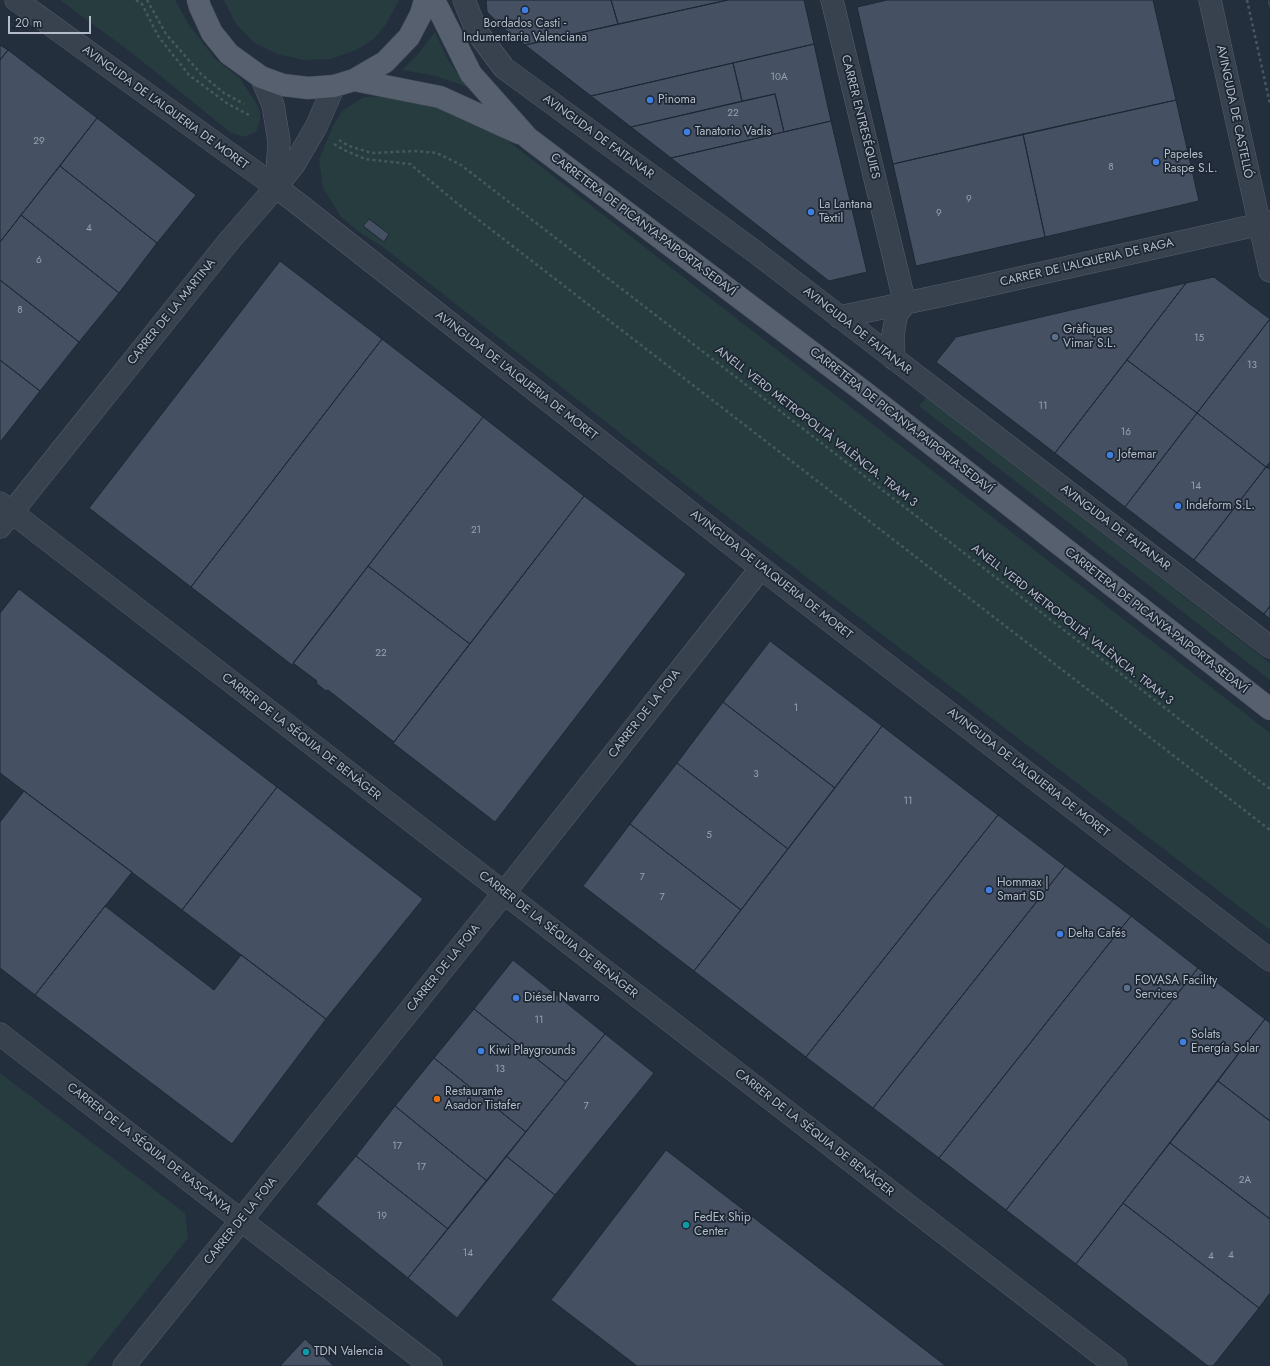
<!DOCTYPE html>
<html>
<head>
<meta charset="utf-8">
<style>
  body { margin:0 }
  #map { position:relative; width:1270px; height:1366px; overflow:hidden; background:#242f3e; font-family:Jost,sans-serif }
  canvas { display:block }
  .scale { position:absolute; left:8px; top:16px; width:83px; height:18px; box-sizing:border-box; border:2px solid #b4bcc9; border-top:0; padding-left:5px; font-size:12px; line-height:14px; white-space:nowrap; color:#b4bcc9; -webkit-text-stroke:3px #1d2633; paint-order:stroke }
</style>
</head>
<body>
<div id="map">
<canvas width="1270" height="1366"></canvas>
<div class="scale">20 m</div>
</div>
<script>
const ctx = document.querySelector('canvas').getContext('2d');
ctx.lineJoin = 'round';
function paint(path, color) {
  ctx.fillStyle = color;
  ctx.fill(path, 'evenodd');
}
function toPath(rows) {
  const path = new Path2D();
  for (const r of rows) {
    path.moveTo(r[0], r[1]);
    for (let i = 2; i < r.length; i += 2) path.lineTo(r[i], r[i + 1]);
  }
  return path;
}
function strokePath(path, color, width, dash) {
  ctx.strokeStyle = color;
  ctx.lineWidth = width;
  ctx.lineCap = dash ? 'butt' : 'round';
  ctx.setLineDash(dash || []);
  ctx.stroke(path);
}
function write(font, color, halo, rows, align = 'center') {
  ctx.font = font + ' Jost,sans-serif';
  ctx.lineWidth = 3.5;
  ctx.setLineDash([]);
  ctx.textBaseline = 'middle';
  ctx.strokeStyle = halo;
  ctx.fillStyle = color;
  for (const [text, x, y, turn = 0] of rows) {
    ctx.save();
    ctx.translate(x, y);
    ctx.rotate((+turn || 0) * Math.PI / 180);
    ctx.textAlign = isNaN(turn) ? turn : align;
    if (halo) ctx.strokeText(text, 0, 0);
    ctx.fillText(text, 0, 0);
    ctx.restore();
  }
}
const green = toPath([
  [60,0,175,0,189,25,215,59,239,77,258,106,260,113,260,120,256,132,243,137,230,132,132,53],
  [224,0,399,0,386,24,374,39,356,50,331,59,304,60,277,54,254,43,236,24],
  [435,32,448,60,467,87,436,76,402,70,418,54],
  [395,96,439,103,503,137,1270,733,1270,930,704,499,383,247,362,234,341,217,323,188,319,159,333,126,342,111,364,97],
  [927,397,1270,663,1270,680,919,406],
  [0,1073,185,1213,188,1238,86,1366,0,1366]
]);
const building = toPath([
  [486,0,611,0,618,24,525,45,508,32,487,12,486,0],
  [611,0,728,0,618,24,611,0],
  [728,0,804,0,814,44,591,96,525,45,728,0],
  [887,0,1153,0,1176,100,893,164,857,7,887,0],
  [1267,0,1270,0,1270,15,1267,0],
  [814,44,831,121,784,132,775,94,742,101,733,63,814,44],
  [0,45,8,50,0,60,0,45],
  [8,50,97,118,0,242,0,60,8,50],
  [733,63,742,101,631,127,591,96,733,63],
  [775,94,784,132,671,158,631,127,775,94],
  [1176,100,1199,201,1045,237,1023,134,1176,100],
  [97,118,196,195,157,243,60,166,97,118],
  [831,121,867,272,829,281,671,158,831,121],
  [1023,134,1045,237,916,266,893,164,1023,134],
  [60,166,157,243,119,293,21,215,60,166],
  [21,215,119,293,79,342,0,280,0,242,21,215],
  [369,219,389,234,384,242,363,226,369,219],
  [280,261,382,339,191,587,89,508,280,261],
  [1214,277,1270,319,1197,413,1127,360,1186,283,1214,277],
  [0,280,79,342,40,391,0,360,0,280],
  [1186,283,1055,453,936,362,956,337,1186,283],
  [1270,319,1270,462,1266,467,1197,413,1270,319],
  [382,339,483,417,292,665,191,587,382,339],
  [0,360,40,391,1,441,0,441,0,360],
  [1127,360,1197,413,1125,507,1055,453,1127,360],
  [1197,413,1266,467,1194,560,1125,507,1197,413],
  [483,417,584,496,470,644,368,566,483,417],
  [1266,467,1270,469,1270,606,1264,614,1194,560,1266,467],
  [584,496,686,574,495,822,393,743,584,496],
  [368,566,470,644,394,742,328,690,326,691,316,683,317,681,293,663,368,566],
  [19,589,277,787,182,910,0,773,0,613,19,589],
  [1270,606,1270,619,1264,614,1270,606],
  [770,641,882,726,835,788,723,702,770,641],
  [723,702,835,788,788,849,677,763,723,702],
  [882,726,998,815,806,1057,694,971,882,726],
  [677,763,788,849,741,910,630,824,677,763],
  [277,787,423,899,326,1019,182,910,277,787],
  [24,791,132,872,35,995,0,968,0,822,24,791],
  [998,815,1065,866,873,1108,806,1057,998,815],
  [630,824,741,910,694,971,583,886,630,824],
  [1065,866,1131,916,939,1158,873,1108,1065,866],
  [105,906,214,990,241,955,326,1019,232,1144,35,995,105,906],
  [1131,916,1198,968,1006,1210,939,1158,1131,916],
  [513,960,605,1034,566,1082,474,1009,513,960],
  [1198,968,1265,1019,1076,1264,1006,1210,1198,968],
  [474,1009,566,1082,526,1132,434,1058,474,1009],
  [1265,1019,1270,1023,1270,1121,1218,1081,1265,1019],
  [605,1034,654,1073,555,1195,506,1156,605,1034],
  [434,1058,526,1132,487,1181,395,1106,434,1058],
  [1218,1081,1270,1121,1270,1219,1170,1143,1218,1081],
  [395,1106,487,1181,448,1229,356,1156,395,1106],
  [1170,1143,1270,1219,1270,1293,1259,1308,1123,1203,1170,1143],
  [666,1150,946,1366,637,1366,551,1300,666,1150],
  [356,1156,448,1229,408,1278,316,1204,356,1156],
  [506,1156,555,1195,457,1318,408,1278,506,1156],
  [1123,1203,1259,1308,1213,1366,1208,1366,1076,1264,1123,1203],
  [305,1339,334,1366,280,1366,305,1339]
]);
const path = toPath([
  [136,0,142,4,158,36,189,75,228,104,249,115],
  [147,0,166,34,201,74,224,93,244,104],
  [1247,0,1270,104],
  [339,140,349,146,372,153,414,151,437,153,461,165,1270,789],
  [334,144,344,150,365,159,410,164,458,204,1270,830]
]);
const minor = toPath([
  [16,0,276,187],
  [464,0,477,32,504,68,754,251,1270,647],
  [832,0,905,304],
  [1210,0,1270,271],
  [334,86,316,127,295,163,276,187,301,206,761,568,1270,960],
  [839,317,944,295,1270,222],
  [894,359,893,334,897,313,905,304],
  [0,503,1116,1366],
  [0,527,229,241,276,187,279,141,273,105,261,77],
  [0,1034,208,1195,431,1366],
  [124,1366,504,893,761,568]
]);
const major = toPath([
  [198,0,200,7,212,33,229,54,261,77,283,85,308,88,334,86,354,80,385,62,409,37,421,14,425,0],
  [434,0,471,74,528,138,867,394,1270,709],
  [354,80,440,97,519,133]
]);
const markers = [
  [525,10,4,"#3f7fe0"],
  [650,100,4,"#3f7fe0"],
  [687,132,4,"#3f7fe0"],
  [1156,162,4,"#3f7fe0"],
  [811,212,4,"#3f7fe0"],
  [1055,337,4,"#5c6f8a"],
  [1110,455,4,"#3f7fe0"],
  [1178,506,4,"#3f7fe0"],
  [989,890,4,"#3f7fe0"],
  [1060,934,4,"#3f7fe0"],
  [1127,988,4,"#5c6f8a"],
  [516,998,4,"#3f7fe0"],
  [1183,1042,4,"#3f7fe0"],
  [481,1051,4,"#3f7fe0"],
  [437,1099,4,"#e8710a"],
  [686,1225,4,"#0f9aa8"],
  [306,1352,4,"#0f9aa8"]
];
const numberNames = [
  ["10A",779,78],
  ["22",733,114],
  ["29",39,142],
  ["8",1111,168],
  ["9",969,200],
  ["9",939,214],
  ["4",89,229],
  ["6",39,261],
  ["8",20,311],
  ["15",1199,339],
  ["13",1252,366],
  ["11",1043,407],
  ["16",1126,433],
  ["14",1196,487],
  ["21",476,531],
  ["22",381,654],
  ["1",796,709],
  ["3",756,775],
  ["11",908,802],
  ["5",709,836],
  ["7",642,878],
  ["7",662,898],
  ["11",539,1021],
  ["13",500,1070],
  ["7",586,1107],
  ["17",397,1147],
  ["17",421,1168],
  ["2A",1245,1181],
  ["19",382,1217],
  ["14",468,1254],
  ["4",1231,1256],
  ["4",1211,1257]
];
const poiNames = [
  ["Bordados Casti -",525,24,"center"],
  ["Indumentaria Valenciana",525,38,"center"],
  ["Pinoma",658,100],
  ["Tanatorio Vadis",695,132],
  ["Papeles",1164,155],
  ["Raspe S.L.",1164,169],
  ["La Lantana",819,205],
  ["Tèxtil",819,219],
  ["Gràfiques",1063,330],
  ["Vimar S.L.",1063,344],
  ["Jofemar",1118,455],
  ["Indeform S.L.",1186,506],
  ["Hommax |",997,883],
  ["Smart SD",997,897],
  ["Delta Cafés",1068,934],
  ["FOVASA Facility",1135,981],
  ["Services",1135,995],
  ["Diésel Navarro",524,998],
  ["Solats",1191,1035],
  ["Energía Solar",1191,1049],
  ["Kiwi Playgrounds",489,1051],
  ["Restaurante",445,1092],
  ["Asador Tistafer",445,1106],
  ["FedEx Ship",694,1218],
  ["Center",694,1232],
  ["TDN Valencia",314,1352]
];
const streetNames = [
  ["AVINGUDA DE L'ALQUERIA DE MORET",165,108,36],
  ["AVINGUDA DE CASTELLÓ",1234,112,78],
  ["CARRER ENTRESÉQUIES",860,117,76],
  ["AVINGUDA DE FAITANAR",598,137,36],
  ["CARRETERA DE PICANYA-PAIPORTA-SEDAVÍ",643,225,37],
  ["CARRER DE L'ALQUERIA DE RAGA",1087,263,-13],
  ["CARRER DE LA MARTINA",172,312,-51],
  ["AVINGUDA DE FAITANAR",857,331,38],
  ["AVINGUDA DE L'ALQUERIA DE MORET",516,376,38],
  ["CARRETERA DE PICANYA-PAIPORTA-SEDAVÍ",901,421,38],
  ["ANELL VERD METROPOLITÀ VALÈNCIA. TRAM 3",816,427,38],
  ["AVINGUDA DE FAITANAR",1115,528,37],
  ["AVINGUDA DE L'ALQUERIA DE MORET",771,575,38],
  ["CARRETERA DE PICANYA-PAIPORTA-SEDAVÍ",1156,621,38],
  ["ANELL VERD METROPOLITÀ VALÈNCIA. TRAM 3",1072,625,38],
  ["CARRER DE LA FOIA",645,714,-52],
  ["CARRER DE LA SÉQUIA DE BENÀGER",301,737,38],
  ["AVINGUDA DE L'ALQUERIA DE MORET",1028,773,38],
  ["CARRER DE LA SÉQUIA DE BENÀGER",558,935,38],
  ["CARRER DE LA FOIA",444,968,-51],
  ["CARRER DE LA SÉQUIA DE BENÀGER",814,1133,38],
  ["CARRER DE LA SÉQUIA DE RASCANYA",149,1149,38],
  ["CARRER DE LA FOIA",241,1221,-51]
];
paint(green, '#263c3f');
paint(building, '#455162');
strokePath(building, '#1f2835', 1);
strokePath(minor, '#565f6c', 23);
strokePath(major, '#414a57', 23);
strokePath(path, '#44595c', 2.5, [3, 3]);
strokePath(minor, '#38414e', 22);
strokePath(major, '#56606e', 22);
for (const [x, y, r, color] of markers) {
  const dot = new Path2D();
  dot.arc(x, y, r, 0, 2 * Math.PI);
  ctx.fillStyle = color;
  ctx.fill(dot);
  strokePath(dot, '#1d2633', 1.5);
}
write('10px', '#98a1af', null, numberNames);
write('12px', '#b4bcc9', '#1d2633', poiNames, 'left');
write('12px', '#b4bcc9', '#1d2633', streetNames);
</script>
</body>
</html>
